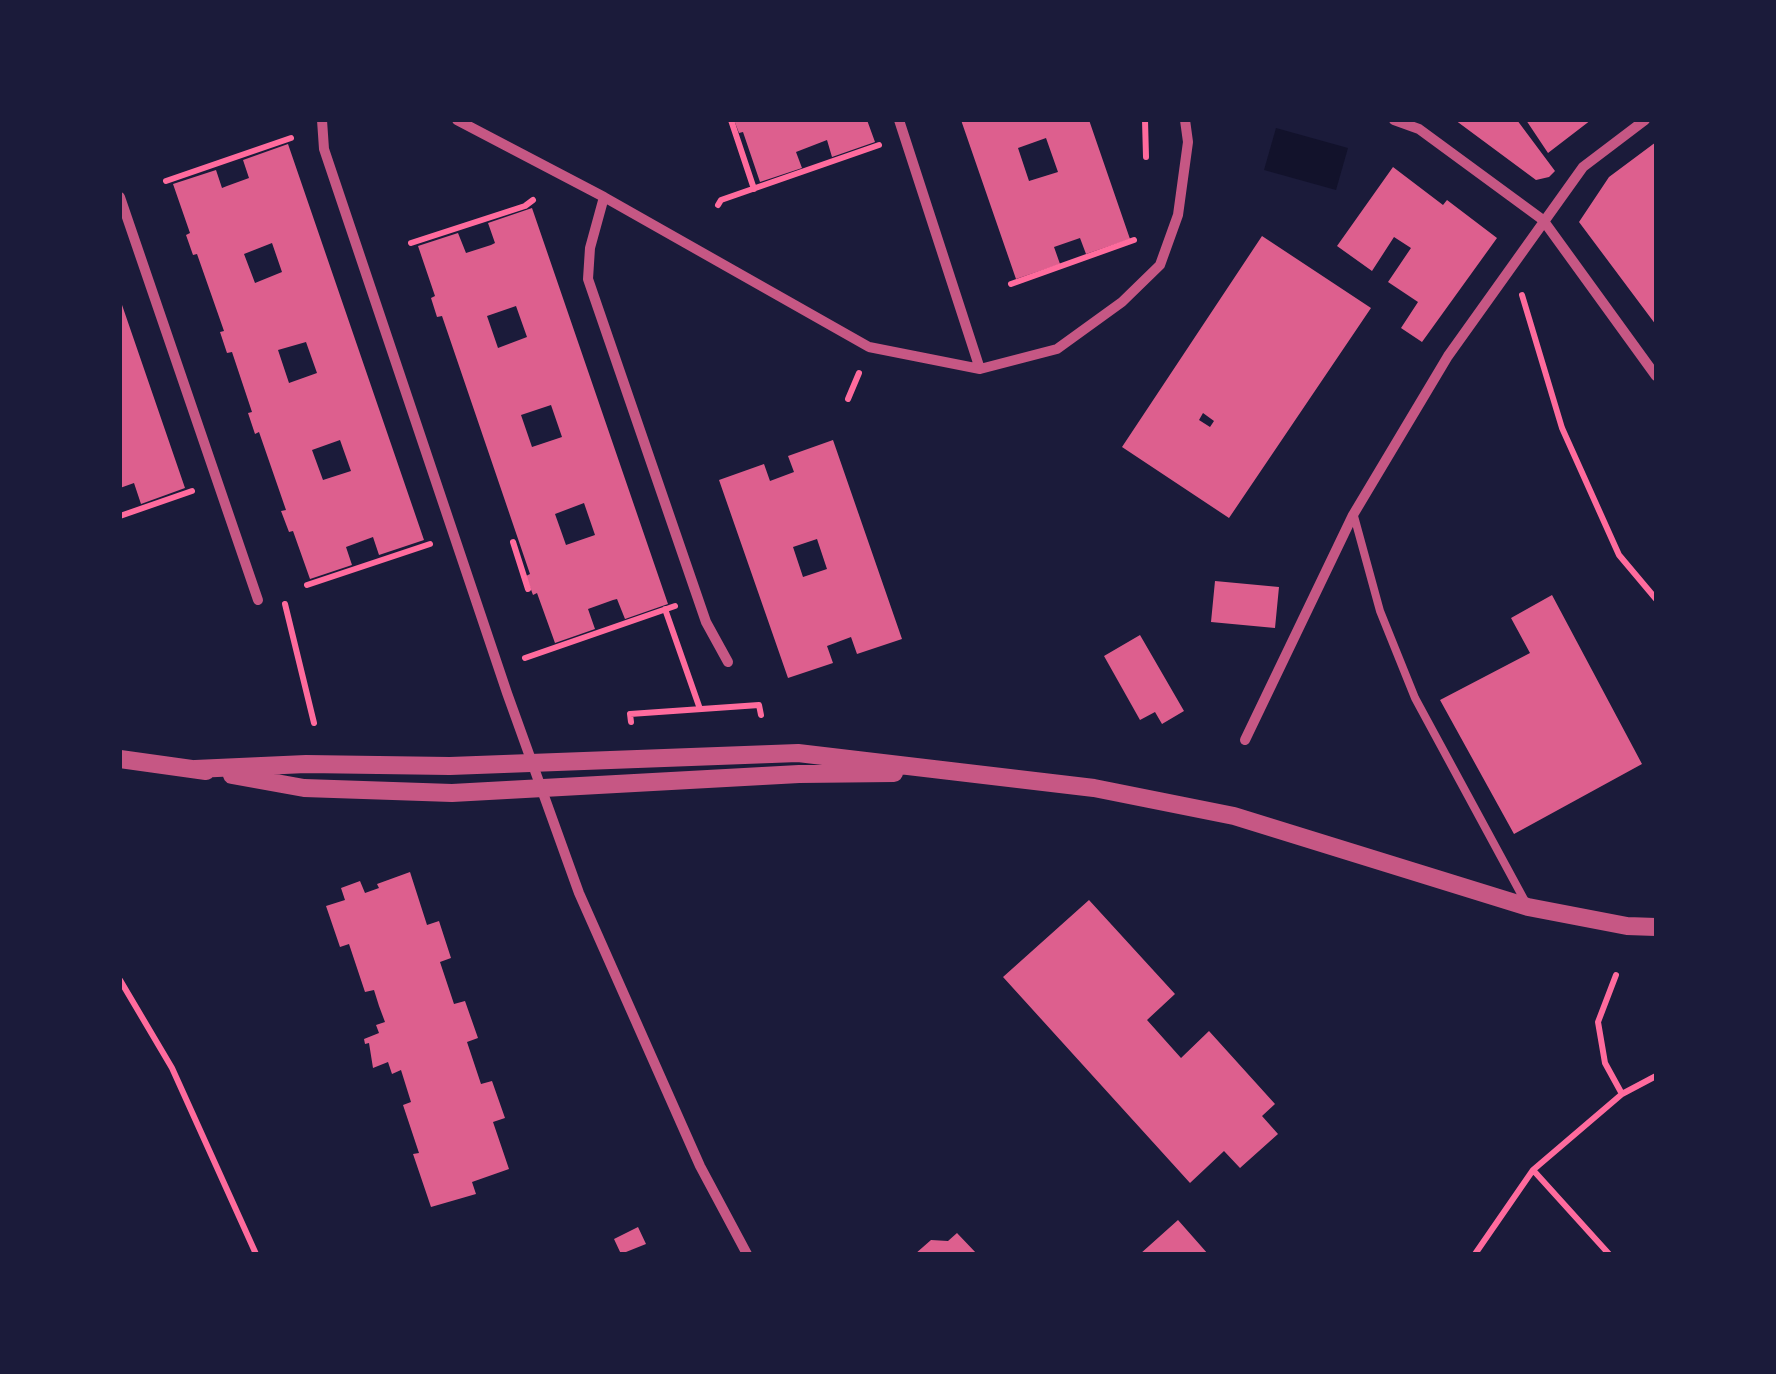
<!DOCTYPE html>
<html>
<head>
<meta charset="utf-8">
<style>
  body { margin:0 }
  #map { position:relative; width:1776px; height:1374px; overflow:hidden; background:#1b1b3a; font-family:Figtree,sans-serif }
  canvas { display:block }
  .frame { position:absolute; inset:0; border:122px solid #1b1b3a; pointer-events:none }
</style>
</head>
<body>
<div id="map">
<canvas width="1776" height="1374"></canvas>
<div class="frame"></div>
</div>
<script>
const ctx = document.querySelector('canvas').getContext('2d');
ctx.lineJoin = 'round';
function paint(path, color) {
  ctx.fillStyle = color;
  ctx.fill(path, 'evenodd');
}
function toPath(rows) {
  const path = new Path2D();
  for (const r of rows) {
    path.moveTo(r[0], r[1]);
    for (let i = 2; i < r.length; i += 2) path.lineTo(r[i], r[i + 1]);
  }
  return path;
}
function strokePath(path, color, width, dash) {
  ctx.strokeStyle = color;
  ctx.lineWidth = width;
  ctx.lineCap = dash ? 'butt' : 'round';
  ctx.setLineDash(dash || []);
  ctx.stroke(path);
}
const water = toPath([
  [1276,128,1348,148,1336,190,1264,170]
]);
const building = toPath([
  [734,120,867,120,875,142,832,157,827,140,796,152,802,168,760,182,743,132,739,133],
  [961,120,1089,120,1130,239,1086,254,1080,238,1054,247,1060,264,1016,279],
  [1046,138,1058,172,1029,181,1018,148],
  [1455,120,1517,120,1555,171,1549,177,1536,180],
  [1526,120,1591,120,1548,153],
  [1656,142,1656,325,1579,222,1609,177],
  [288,144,424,540,379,555,373,537,346,547,352,565,310,579,293,531,289,532,281,511,286,510,259,432,255,434,248,413,252,412,232,352,227,353,220,332,224,331,197,254,193,255,186,235,190,233,173,184,216,170,222,188,227,186,249,178,243,160],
  [272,243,282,272,255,283,244,254],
  [306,342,317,373,289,383,278,350],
  [340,440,351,471,323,480,312,450],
  [1393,167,1443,205,1447,200,1497,238,1422,342,1401,328,1418,302,1388,282,1411,248,1394,237,1372,271,1337,246],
  [532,208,668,604,625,619,617,599,613,600,588,609,595,629,555,643,537,593,533,595,526,576,530,574,442,316,437,317,431,298,435,296,418,246,458,233,466,253,491,245,495,243,488,223],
  [516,306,527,337,498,348,487,316],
  [551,405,562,437,532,447,521,415],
  [584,503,595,535,566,545,555,514],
  [1262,236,1371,308,1229,518,1122,447],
  [1203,413,1214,421,1210,427,1199,420],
  [121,302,185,488,141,504,134,483,120,488],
  [833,440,902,639,857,654,851,637,827,646,833,663,788,678,719,480,764,464,770,481,794,472,788,456],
  [817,539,827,569,803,577,793,547],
  [1215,581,1279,587,1275,628,1211,622],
  [1552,595,1642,764,1514,834,1440,700,1530,653,1511,618],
  [1140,635,1184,711,1162,724,1155,712,1140,720,1104,656],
  [410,872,427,925,439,921,451,958,440,962,454,1004,465,1001,478,1038,467,1042,481,1084,492,1081,505,1118,493,1122,509,1169,472,1182,476,1194,431,1207,413,1154,419,1153,403,1105,411,1102,401,1070,392,1074,388,1062,373,1068,369,1043,365,1044,364,1039,379,1033,376,1025,385,1022,379,1006,374,990,365,992,349,944,340,947,326,906,345,900,341,888,360,881,365,893,379,888,377,884],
  [1089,900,1175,994,1147,1020,1181,1058,1209,1031,1275,1104,1262,1116,1278,1134,1240,1168,1224,1151,1190,1183,1003,977],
  [1178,1220,1208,1254,1140,1254],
  [638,1227,646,1244,621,1254,614,1239],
  [957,1233,977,1254,915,1254,931,1240,948,1241]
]);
const path = toPath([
  [731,120,754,189],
  [1145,120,1146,157],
  [166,181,291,138],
  [718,205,721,200,879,145],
  [411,243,525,206,533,200],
  [1011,284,1134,240],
  [1522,295,1562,428,1619,555,1656,599],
  [848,399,859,373],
  [120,516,192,491],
  [513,542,528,589],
  [307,585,430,544],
  [285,604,314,723],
  [665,609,700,709],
  [525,658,675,606],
  [631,722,630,714,759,705,761,715],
  [1616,975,1598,1022,1605,1063,1622,1094],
  [120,980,172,1068,256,1254],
  [1533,1170,1609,1254],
  [1475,1254,1533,1170,1622,1094,1656,1076]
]);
const service = toPath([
  [1354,516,1380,611,1415,698,1526,903]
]);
const minor = toPath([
  [322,120,324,149,507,693,579,893,700,1166,747,1254],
  [457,120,604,197,869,347,980,369,1057,349,1122,302,1160,265,1178,215,1188,142,1185,120],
  [899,120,980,369],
  [1394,120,1419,129,1543,220,1656,376],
  [120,197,258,600],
  [604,197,590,248,588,279,706,622,728,662],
  [1245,740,1353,515,1448,356,1583,167,1645,120]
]);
const tertiary = toPath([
  [120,759,206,771],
  [195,769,306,764,450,766,798,753,1094,788,1234,816,1528,907,1627,926,1656,927],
  [232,775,304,788,452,793,799,774,894,773]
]);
paint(water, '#12122b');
paint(building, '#dd5f8e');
strokePath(path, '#ff6b9d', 6);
strokePath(service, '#c65784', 8);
strokePath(minor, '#c65784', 10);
strokePath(tertiary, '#c65784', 18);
</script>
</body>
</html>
